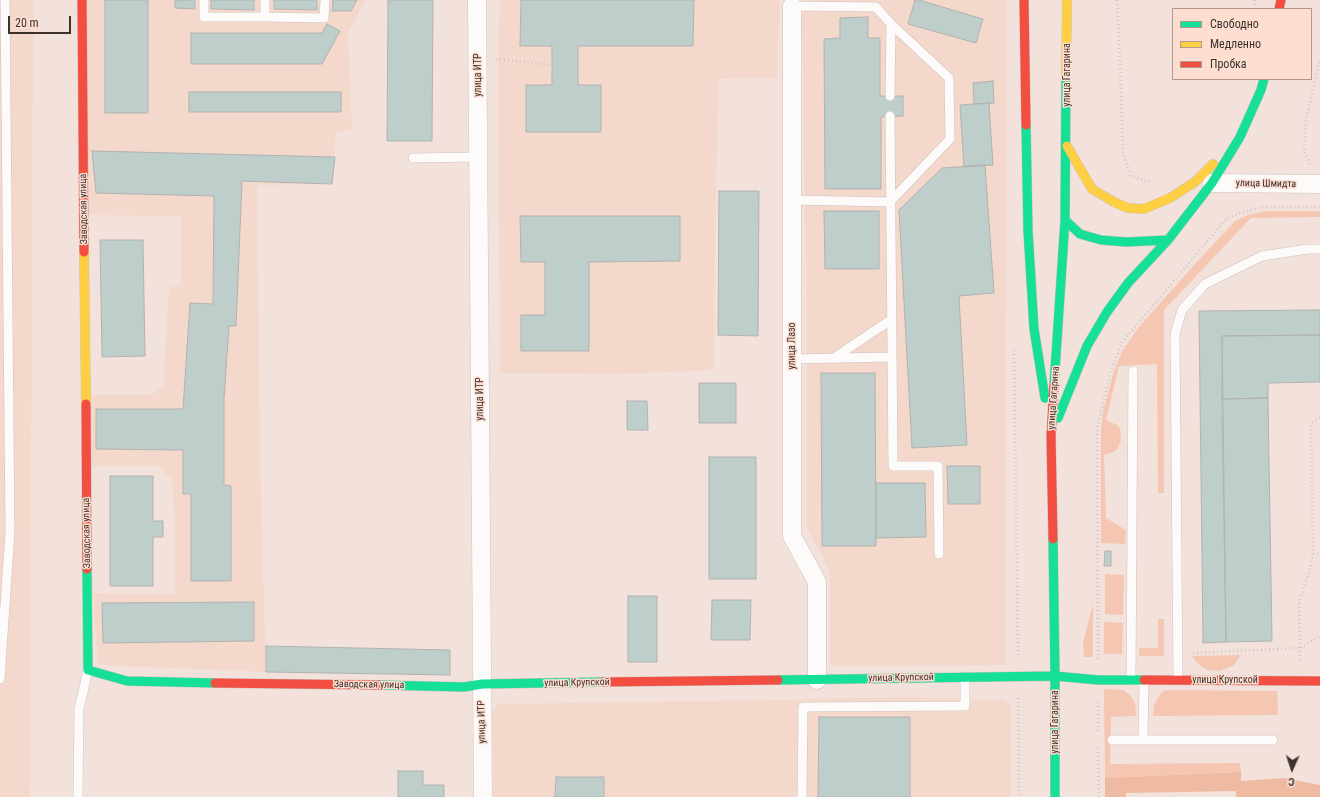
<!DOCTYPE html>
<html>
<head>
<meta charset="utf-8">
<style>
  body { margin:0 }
  #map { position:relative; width:1320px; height:797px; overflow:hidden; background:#f3e2db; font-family:"Roboto Condensed",sans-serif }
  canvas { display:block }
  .legend { position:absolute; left:1172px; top:8px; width:140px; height:72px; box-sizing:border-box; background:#fdded1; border:1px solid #b0998f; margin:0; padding:5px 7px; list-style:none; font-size:12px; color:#3d312c }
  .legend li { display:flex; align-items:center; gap:8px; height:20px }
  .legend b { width:20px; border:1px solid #b0998f }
  .north { position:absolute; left:1272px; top:749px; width:40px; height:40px; -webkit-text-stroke:3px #fdded1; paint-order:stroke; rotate:183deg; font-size:11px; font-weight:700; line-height:16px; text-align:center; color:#3d312c }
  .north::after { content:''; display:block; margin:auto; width:14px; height:18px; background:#3d312c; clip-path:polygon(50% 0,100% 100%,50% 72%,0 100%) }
  .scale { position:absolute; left:8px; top:16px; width:63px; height:18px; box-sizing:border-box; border:2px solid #3d312c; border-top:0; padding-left:5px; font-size:12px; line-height:14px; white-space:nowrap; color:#3d312c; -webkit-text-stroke:3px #fdded1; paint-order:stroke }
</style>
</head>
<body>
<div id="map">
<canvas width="1320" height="797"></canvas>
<ul class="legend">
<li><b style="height:5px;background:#16e098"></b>Свободно</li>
<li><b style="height:5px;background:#ffcf43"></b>Медленно</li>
<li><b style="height:5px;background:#f24e42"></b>Пробка</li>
</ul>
<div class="north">С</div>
<div class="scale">20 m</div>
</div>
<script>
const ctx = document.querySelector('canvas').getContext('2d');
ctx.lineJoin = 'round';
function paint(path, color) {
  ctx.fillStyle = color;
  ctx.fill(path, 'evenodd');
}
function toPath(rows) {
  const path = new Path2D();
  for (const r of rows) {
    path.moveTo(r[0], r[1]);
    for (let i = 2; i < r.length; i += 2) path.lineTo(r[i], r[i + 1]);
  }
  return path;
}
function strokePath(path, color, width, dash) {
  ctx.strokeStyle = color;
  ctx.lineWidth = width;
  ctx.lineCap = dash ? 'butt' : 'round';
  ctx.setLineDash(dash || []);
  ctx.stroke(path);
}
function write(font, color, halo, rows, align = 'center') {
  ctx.font = font + ' "Roboto Condensed",sans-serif';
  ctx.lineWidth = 3;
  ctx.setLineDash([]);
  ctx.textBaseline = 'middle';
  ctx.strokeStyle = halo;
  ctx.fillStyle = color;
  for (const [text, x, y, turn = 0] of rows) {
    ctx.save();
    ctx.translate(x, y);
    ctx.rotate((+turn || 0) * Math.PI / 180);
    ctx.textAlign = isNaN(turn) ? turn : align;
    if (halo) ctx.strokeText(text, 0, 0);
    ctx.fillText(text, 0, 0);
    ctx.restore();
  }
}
const built = toPath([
  [0,0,33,0,30,797,0,797],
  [83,0,365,0,348,34,352,129,336,132,332,184,257,185,260,460,266,672,98,665,93,593,175,594,175,525,172,480,158,466,91,466,89,395,151,395,163,387,169,288,181,285,181,216,85,215],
  [500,0,780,0,777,78,719,79,716,188,714,370,620,374,500,373,498,59],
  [802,0,1007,0,1005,665,830,666,830,571,807,528,807,367],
  [913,697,1003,700,1011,706,1011,797,494,797,492,713,498,704,783,700]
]);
const green = toPath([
  [1266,211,1320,211,1320,217,1251,218,1164,310,1164,493,1158,493,1157,364,1119,366,1106,420,1117,425,1120,429,1121,441,1116,451,1104,455,1106,518,1126,530,1125,544,1101,543,1101,431,1103,412,1114,370,1123,350,1138,328,1195,264,1235,221,1248,215],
  [1105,574,1124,575,1123,615,1105,614],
  [1093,604,1093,657,1084,657,1083,643],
  [1158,619,1164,619,1164,656,1139,656,1139,648,1158,648],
  [1104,622,1123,623,1122,654,1104,654],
  [1241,655,1234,665,1220,671,1208,670,1201,666,1196,662,1192,656],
  [1104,689,1123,690,1130,695,1135,703,1136,716,1111,717,1110,764,1240,763,1241,772,1105,778],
  [1166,690,1277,691,1278,715,1153,716,1154,704,1162,692]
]);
const forest = toPath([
  [1241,772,1241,781,1284,778,1320,785,1320,797,1236,797,1236,791,1126,793,1126,797,1105,797,1105,778]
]);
const building = toPath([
  [105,0,148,0,148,113,105,113,105,0],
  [175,0,195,0,195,9,175,8,175,0],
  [211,0,254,0,254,10,211,9,211,0],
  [274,0,317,0,317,10,274,9,274,0],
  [333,0,357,0,351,11,332,11,333,0],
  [388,0,433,0,432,141,387,141,388,0],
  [521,0,694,0,693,46,578,46,578,85,601,85,601,132,526,132,526,85,552,85,552,46,520,46,521,0],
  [915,0,919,0,983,19,976,43,908,24,915,0],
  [868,17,868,38,880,38,880,96,903,96,903,116,881,117,881,189,825,189,824,39,840,38,840,18,868,17],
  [327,24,340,31,322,64,191,64,191,33,322,33,327,24],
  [993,81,994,103,974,104,973,83,993,81],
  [189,92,341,92,341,112,189,112,189,92],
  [989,103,993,165,964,167,960,105,989,103],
  [92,151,335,157,332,184,242,181,236,326,229,326,224,398,224,485,231,486,231,581,191,581,191,494,183,494,183,450,96,449,96,409,183,409,190,303,213,304,214,196,96,193,92,151],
  [985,165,994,293,959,296,967,445,912,448,899,210,942,168,985,165],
  [719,191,759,191,758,336,718,335,719,191],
  [824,211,879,211,879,269,825,269,824,211],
  [520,216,680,216,680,261,589,262,589,351,521,351,521,315,545,315,545,262,521,262,520,216],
  [100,240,143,240,145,356,102,357,100,240],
  [1320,310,1320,335,1222,336,1226,642,1203,643,1199,311,1320,310],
  [1320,335,1320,382,1268,383,1268,398,1222,399,1222,336,1320,335],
  [821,373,875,373,876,546,822,546,821,373],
  [699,383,736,383,736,423,699,423,699,383],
  [1268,398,1272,641,1226,642,1222,399,1268,398],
  [627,401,647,401,648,430,627,430,627,401],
  [709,457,756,457,756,579,709,579,709,457],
  [947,466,980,466,980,504,948,504,947,466],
  [110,476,153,476,153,521,163,521,163,537,153,537,153,586,110,586,110,476],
  [876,483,925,483,926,537,876,538,876,483],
  [1105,551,1111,551,1111,566,1104,566,1105,551],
  [628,596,657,596,657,662,628,662,628,596],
  [712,600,751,600,750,640,711,640,712,600],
  [254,602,254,641,103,643,102,603,254,602],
  [266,646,450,650,450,675,266,672,266,646],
  [819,717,910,717,910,797,818,797,819,717],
  [398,771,423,771,423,785,444,785,444,797,398,797,398,771],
  [556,777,604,777,604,797,555,797,556,777]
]);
const path = toPath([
  [1117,0,1119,34,1123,152,1130,175,1144,181,1153,181],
  [1254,9,1255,0],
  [496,59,552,65],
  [1310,164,1304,152,1306,119,1320,59],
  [1014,350,1018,655],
  [1313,554,1320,554],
  [1193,653,1300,648,1320,636],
  [1098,659,1097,429,1111,370,1123,341,1226,219,1240,213,1264,207,1320,207],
  [1300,660,1299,603,1303,588,1309,574,1313,554,1311,425,1315,420,1320,418],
  [1018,698,1019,797],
  [1098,702,1098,733],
  [1098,748,1099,797]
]);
const lane = toPath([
  [204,0,204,17,265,17],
  [265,0,265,17,324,18,325,0],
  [890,96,891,24],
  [890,116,893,466,938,466,939,554],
  [413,158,478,157],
  [792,200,890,202,950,139,949,78,891,24,876,7,792,6],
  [834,358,892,319],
  [792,359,892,357],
  [0,679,10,531,5,0],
  [1131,680,1133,371],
  [1178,680,1175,334,1182,310,1205,284,1262,256,1308,249,1320,249],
  [1112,740,1273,740],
  [1143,740,1144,680],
  [78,797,79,709,88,670],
  [802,797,803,707,965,706,965,678]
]);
const street = toPath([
  [477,0,483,797],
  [792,6,792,536,817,582,817,680],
  [1212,183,1320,184]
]);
const fast = toPath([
  [1026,125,1028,231,1034,329,1045,398],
  [1065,220,1080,234,1101,240,1126,242,1168,240],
  [1054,385,1065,220,1066,77],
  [1058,418,1087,346,1107,312,1128,283,1168,240,1212,183,1240,137,1261,90,1264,79],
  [1053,539,1055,676,1055,797],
  [87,569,88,670,127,681,215,683],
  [778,680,1055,676,1098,680,1144,680],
  [379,685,464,687,482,684,603,682]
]);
const slow = toPath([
  [1066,77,1067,0],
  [1067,146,1092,189,1114,202,1128,208,1144,209,1170,198,1195,182,1213,164],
  [84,252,86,404]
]);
const jam = toPath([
  [82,0,84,252],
  [1024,0,1026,125],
  [1279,9,1281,0],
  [86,404,87,569],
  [1053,539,1051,436,1054,385],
  [1144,680,1320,681],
  [603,682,778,680],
  [215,683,379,685]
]);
const streetNames = [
  ["улица ИТР",478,75,-90],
  ["улица Гагарина",1067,75,-90],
  ["улица Шмидта",1266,184,1],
  ["Заводская улица",84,209,-91],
  ["улица Лазо",792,346,-90],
  ["улица Гагарина",1054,398,-86],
  ["улица ИТР",480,399,-90],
  ["Заводская улица",87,533,-91],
  ["улица Крупской",901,678,-1],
  ["улица Крупской",1225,680],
  ["улица Крупской",577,683,-1],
  ["Заводская улица",369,685,1],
  ["улица ИТР",482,722,-91],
  ["улица Гагарина",1055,722,-90]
];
paint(built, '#f4d8cc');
paint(green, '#f5c6b1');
paint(forest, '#efbaa2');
paint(building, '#bdcecb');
strokePath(building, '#b3b2af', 1);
strokePath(lane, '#cec1bc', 10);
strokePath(street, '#cec1bc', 19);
strokePath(fast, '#cec1bc', 10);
strokePath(slow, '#cec1bc', 10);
strokePath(jam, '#cec1bc', 10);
strokePath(path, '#cdc8c5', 2.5, [1, 3]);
strokePath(lane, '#fdfbfa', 9);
strokePath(street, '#fdfbfa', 18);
strokePath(fast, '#16e098', 9);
strokePath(slow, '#ffcf43', 9);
strokePath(jam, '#f24e42', 9);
write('10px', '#3d312c', '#fdded1', streetNames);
</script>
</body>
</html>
